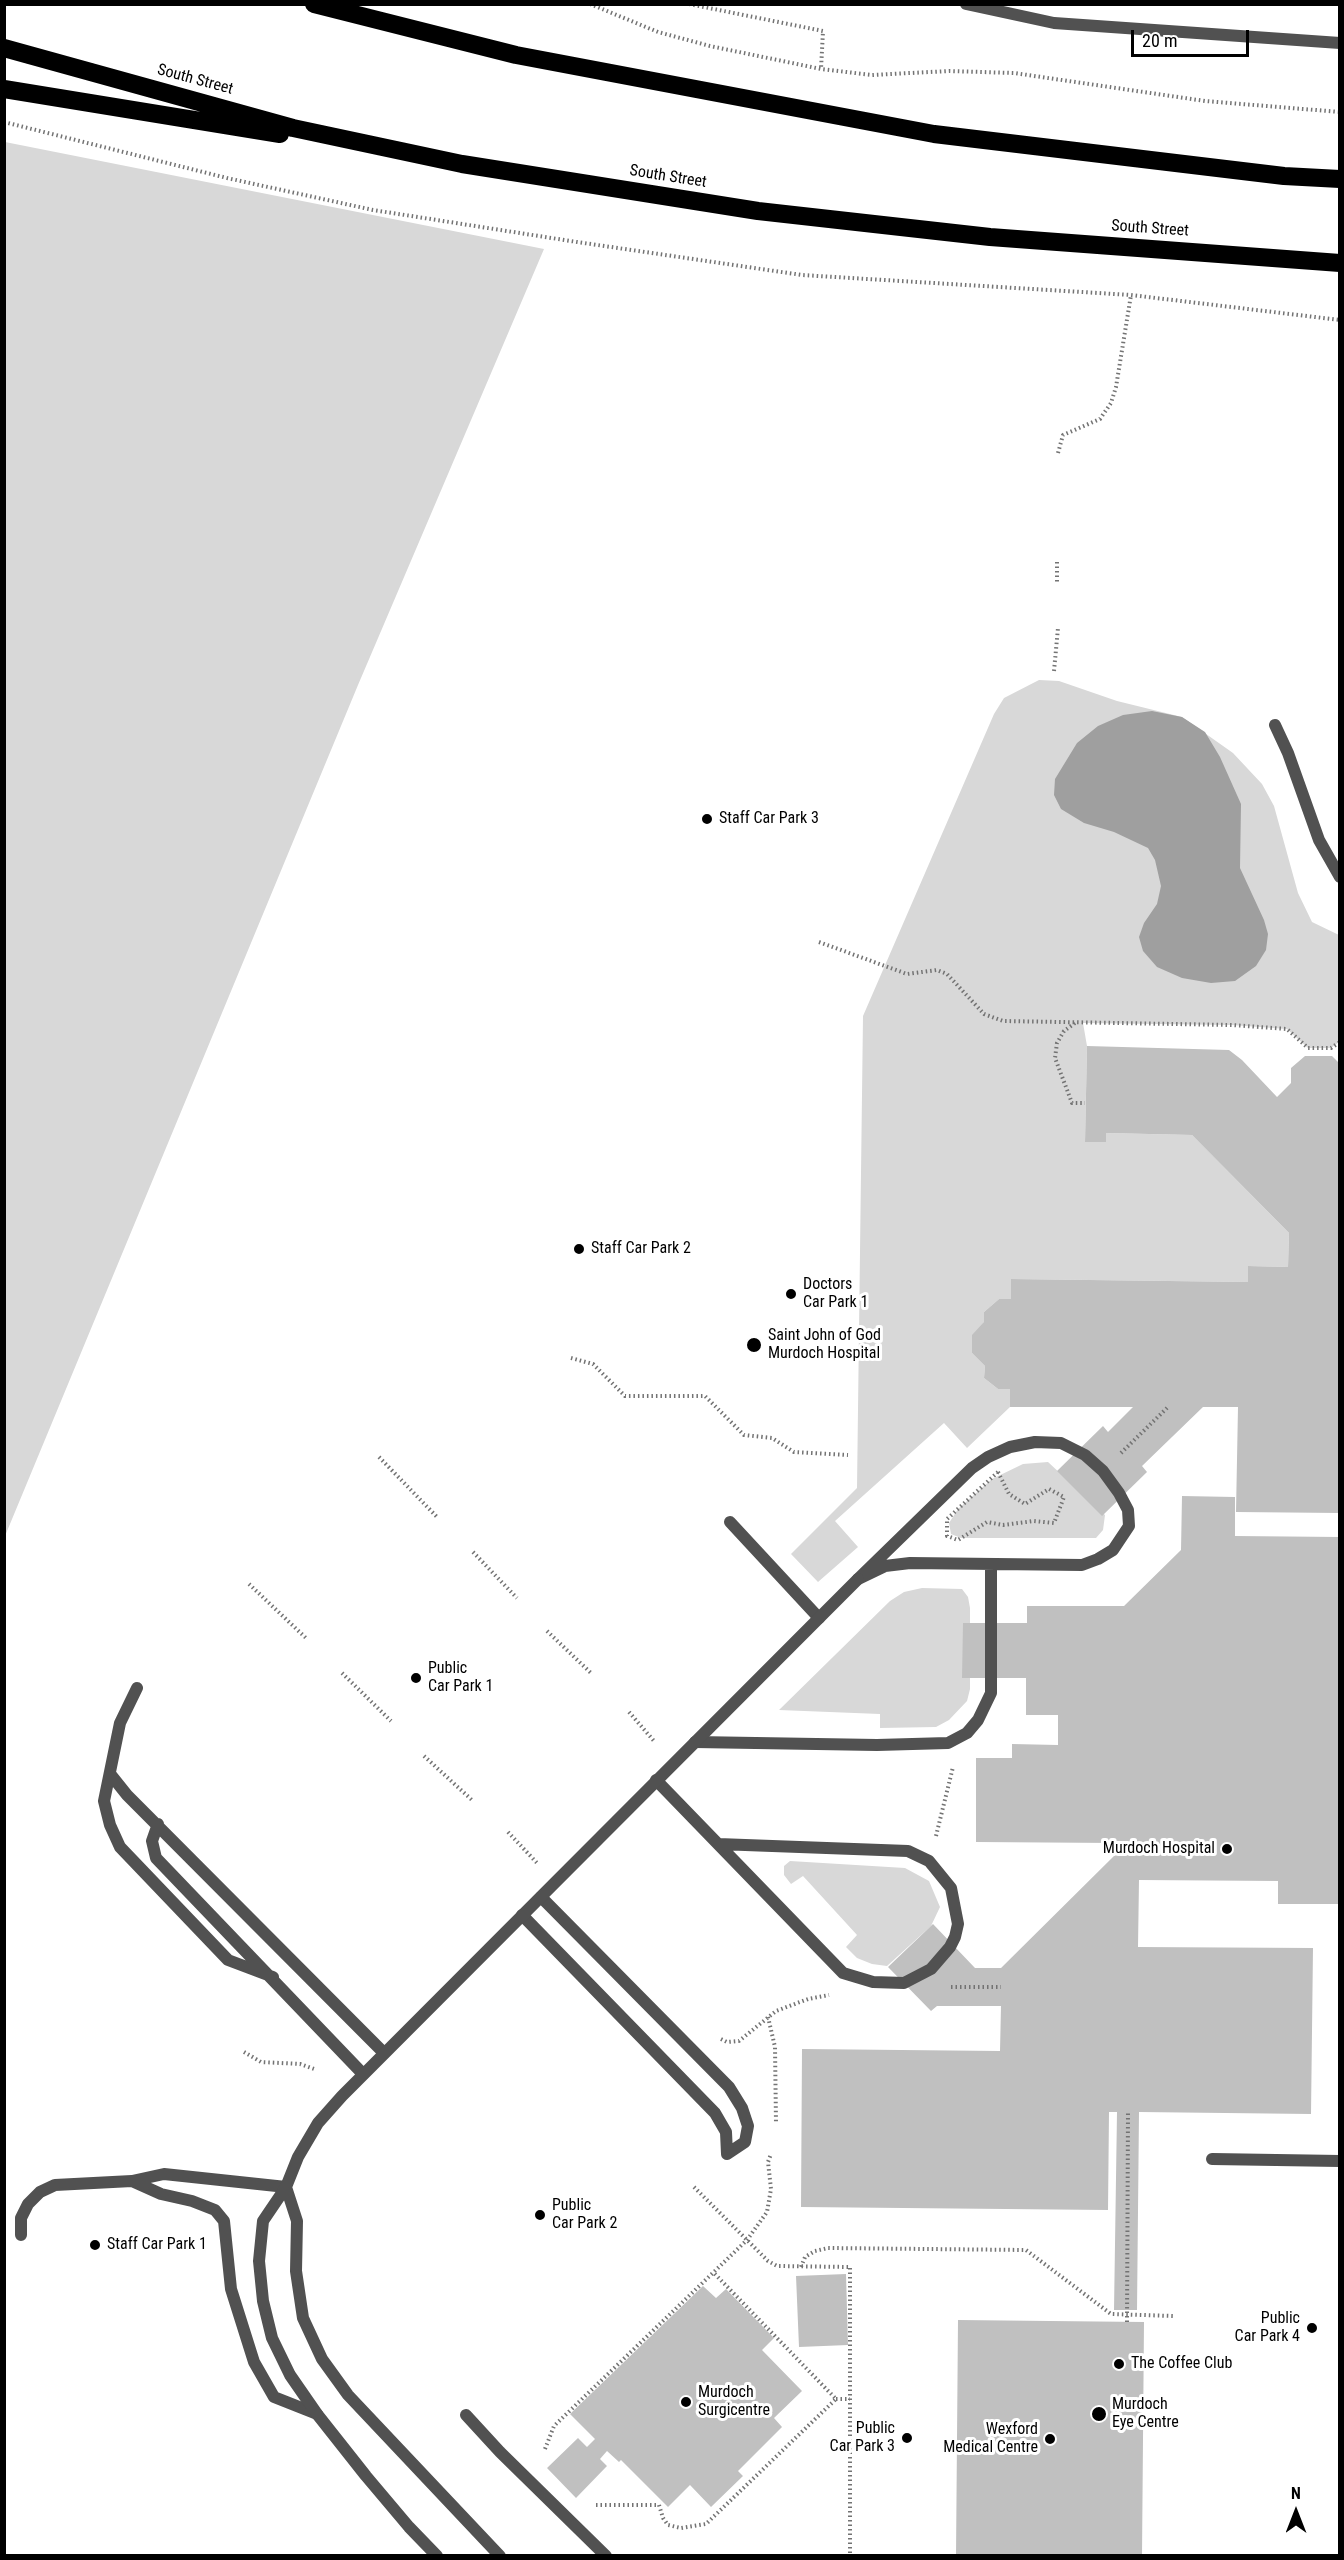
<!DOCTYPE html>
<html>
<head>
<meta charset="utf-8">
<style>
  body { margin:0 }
  #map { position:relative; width:1344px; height:2560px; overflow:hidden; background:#fff; font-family:"Roboto Condensed",sans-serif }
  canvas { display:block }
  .frame { position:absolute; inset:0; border:6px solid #000; pointer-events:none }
  .north { position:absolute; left:1266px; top:2482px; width:60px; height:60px; -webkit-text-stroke:4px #fff; paint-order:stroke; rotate:0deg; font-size:16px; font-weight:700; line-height:24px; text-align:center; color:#000 }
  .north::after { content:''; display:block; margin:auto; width:21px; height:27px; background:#000; clip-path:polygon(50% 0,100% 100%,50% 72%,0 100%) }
  .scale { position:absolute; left:1131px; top:30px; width:118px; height:27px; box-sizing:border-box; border:3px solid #000; border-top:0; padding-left:8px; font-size:18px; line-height:21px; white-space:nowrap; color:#000; -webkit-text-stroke:4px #fff; paint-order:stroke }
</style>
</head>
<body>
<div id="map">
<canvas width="1344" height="2560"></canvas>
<div class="frame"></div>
<div class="north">N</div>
<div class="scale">20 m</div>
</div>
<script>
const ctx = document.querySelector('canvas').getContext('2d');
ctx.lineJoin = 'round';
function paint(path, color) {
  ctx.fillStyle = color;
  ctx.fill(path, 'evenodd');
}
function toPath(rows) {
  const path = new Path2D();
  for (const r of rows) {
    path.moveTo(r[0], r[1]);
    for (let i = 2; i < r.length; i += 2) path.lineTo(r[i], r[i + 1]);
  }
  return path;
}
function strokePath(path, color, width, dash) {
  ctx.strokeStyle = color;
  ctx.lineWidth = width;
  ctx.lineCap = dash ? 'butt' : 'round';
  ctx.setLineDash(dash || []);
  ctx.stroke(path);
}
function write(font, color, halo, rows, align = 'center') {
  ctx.font = font + ' "Roboto Condensed",sans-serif';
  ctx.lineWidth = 6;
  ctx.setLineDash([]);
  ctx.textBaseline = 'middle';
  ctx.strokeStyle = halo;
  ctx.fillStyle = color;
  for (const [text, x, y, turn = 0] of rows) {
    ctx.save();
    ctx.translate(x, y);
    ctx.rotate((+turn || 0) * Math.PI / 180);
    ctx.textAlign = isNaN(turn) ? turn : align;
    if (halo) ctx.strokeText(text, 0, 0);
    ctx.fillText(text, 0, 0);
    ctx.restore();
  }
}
const green = toPath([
  [5,142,544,249,358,685,5,1536],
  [1039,680,1059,681,1117,701,1182,717,1233,753,1262,784,1274,806,1298,893,1312,922,1339,935,1339,1042,1331,1048,1308,1048,1287,1029,1232,1025,1083,1023,1087,1046,1085,1141,1106,1142,1106,1133,1192,1135,1289,1233,1288,1267,1248,1266,1248,1282,1011,1279,1011,1299,999,1299,984,1312,984,1322,972,1353,985,1366,984,1378,998,1389,1010,1389,1010,1407,967,1448,944,1423,835,1521,858,1547,818,1582,791,1554,857,1488,863,1016,994,714,1004,698],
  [1048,1462,1105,1515,1103,1530,1096,1538,961,1538,951,1534,949,1523,958,1509,992,1479,1023,1464],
  [922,1588,962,1589,968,1597,970,1608,970,1689,967,1701,949,1720,936,1727,880,1728,880,1714,779,1710,890,1601,904,1592],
  [790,1861,905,1868,929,1881,940,1907,931,1926,887,1966,872,1964,857,1958,846,1947,857,1935,803,1876,791,1884,784,1875,784,1866]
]);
const water = toPath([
  [1152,711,1182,717,1205,732,1220,757,1241,804,1240,868,1264,920,1268,934,1266,950,1256,966,1235,981,1211,983,1182,978,1157,967,1143,951,1139,937,1144,923,1157,904,1161,886,1155,860,1148,848,1114,832,1084,823,1061,809,1054,795,1055,779,1077,743,1098,726,1123,715]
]);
const building = toPath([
  [1087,1046,1229,1050,1242,1060,1277,1097,1291,1083,1291,1068,1305,1056,1332,1056,1340,1064,1340,1513,1236,1512,1238,1407,1203,1407,1142,1466,1147,1472,1102,1516,1057,1471,1103,1426,1108,1432,1133,1407,1010,1407,1010,1389,998,1389,984,1378,985,1366,972,1353,972,1335,984,1322,984,1312,999,1299,1011,1299,1011,1279,1248,1282,1248,1266,1288,1267,1289,1233,1192,1135,1106,1133,1106,1142,1085,1142],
  [1182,1496,1235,1497,1235,1536,1340,1537,1340,1904,1278,1904,1278,1881,1139,1880,1138,1947,1313,1948,1311,2114,1139,2112,1137,2310,1114,2310,1117,2112,1109,2112,1108,2210,801,2207,802,2049,1000,2051,1001,2006,937,2006,931,2011,888,1967,933,1924,975,1968,1001,1968,1115,1855,1115,1843,976,1842,976,1758,1012,1758,1012,1744,1058,1745,1058,1715,1026,1715,1026,1678,962,1678,963,1623,1027,1623,1027,1606,1124,1606,1181,1550],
  [846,2274,848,2345,799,2347,796,2276],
  [703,2286,716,2298,726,2289,774,2338,762,2350,802,2391,774,2418,782,2427,738,2471,743,2476,711,2507,690,2485,668,2507,621,2460,619,2462,607,2451,600,2459,607,2466,576,2498,547,2468,578,2438,587,2447,595,2439,570,2414],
  [958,2320,1144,2322,1142,2556,956,2556]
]);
const path = toPath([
  [590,4,658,32,710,46,821,69,872,75,949,71,1014,73,1205,101,1340,112],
  [689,4,823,31,821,69],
  [4,122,227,178,373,210,577,242,802,275,1131,295,1340,320],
  [1058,453,1063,435,1100,419,1111,403,1116,387,1131,295],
  [1057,562,1057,584],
  [1054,671,1058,628],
  [819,942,907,974,937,970,947,974,984,1014,1003,1021,1232,1025,1287,1029,1308,1048,1331,1048,1340,1042],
  [1075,1023,1064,1031,1057,1043,1055,1058,1072,1103,1085,1103],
  [571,1358,593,1364,625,1396,705,1396,744,1435,772,1438,794,1452,848,1455],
  [1121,1453,1168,1407],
  [379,1457,438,1518],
  [998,1472,1009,1494,1025,1504,1049,1489,1064,1497,1054,1523,1034,1521,1003,1525,987,1522,958,1540,947,1536,947,1519,998,1472],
  [473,1552,517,1598],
  [249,1584,307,1639],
  [547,1631,592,1674],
  [342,1673,391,1721],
  [629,1712,654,1741],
  [424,1756,473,1801],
  [508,1832,538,1864],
  [936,1836,953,1767],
  [951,1987,1001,1987],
  [768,2017,775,2047,776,2123],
  [721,2039,727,2042,739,2041,776,2011,808,1999,829,1995],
  [244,2052,261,2062,300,2064,314,2069],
  [694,2187,768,2261,777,2266,850,2267,850,2556],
  [801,2267,805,2257,815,2251,828,2248,1026,2250,1111,2314,1173,2316],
  [1127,2322,1128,2112],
  [836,2399,850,2399],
  [545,2449,554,2426,747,2240,767,2212,771,2189,768,2162,771,2154],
  [596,2505,659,2505,663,2518,668,2525,681,2528,706,2524,836,2399,713,2272]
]);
const lane = toPath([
  [1275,725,1288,753,1319,840,1340,877],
  [1035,1442,1061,1443,1085,1455,1103,1471,1119,1493,1128,1510,1129,1526,1113,1550,1098,1559,1082,1565,910,1563,885,1566,858,1579,972,1468,988,1457,1010,1447,1035,1442],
  [730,1522,819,1618],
  [137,1688,120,1723,104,1801,110,1825,120,1847,228,1960,273,1977],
  [695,1742,877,1745,948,1743,967,1733,978,1720,991,1693,991,1565],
  [111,1775,127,1795,384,2053],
  [656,1780,718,1844,908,1851,929,1861,951,1888,958,1924,955,1937,950,1947,931,1969,904,1983,873,1982,843,1973,718,1844],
  [158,1824,152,1841,156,1858,363,2074],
  [541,1897,729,2087,742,2108,748,2126,745,2142,727,2154],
  [522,1915,715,2113,726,2132,727,2154],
  [1212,2159,1340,2161],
  [132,2181,161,2194,192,2201,215,2210,224,2221,231,2289,254,2362,274,2397,317,2414],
  [21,2235,21,2218,28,2204,40,2192,55,2185,132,2181,164,2174,286,2187],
  [466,2415,500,2452,606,2556]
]);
const street = toPath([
  [966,4,1054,23,1340,43],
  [286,2187,297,2221,296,2271,303,2318,322,2359,348,2395,500,2556],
  [437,2556,409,2527,366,2476,317,2414,290,2375,272,2338,263,2301,259,2261,263,2221,286,2187,298,2157,318,2123,342,2096,858,1579]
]);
const highway = toPath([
  [314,4,516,55,934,134,1284,176,1340,179],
  [4,48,293,128,462,164,758,211,990,237,1340,263],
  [4,89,280,134]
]);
const markers = [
  [707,819,6,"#000"],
  [579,1249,6,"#000"],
  [791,1294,6,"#000"],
  [754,1345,8,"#000"],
  [416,1678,6,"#000"],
  [1227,1849,6,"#000"],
  [540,2215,6,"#000"],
  [95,2245,6,"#000"],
  [1312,2328,6,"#000"],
  [1119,2364,6,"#000"],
  [686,2402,6,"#000"],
  [1099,2414,8,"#000"],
  [907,2438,6,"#000"],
  [1050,2439,6,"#000"]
];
const streetNames = [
  ["South Street",195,80,15],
  ["South Street",668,177,9],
  ["South Street",1150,229,4]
];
const poiNames = [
  ["Staff Car Park 3",719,819],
  ["Staff Car Park 2",591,1249],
  ["Doctors",803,1285],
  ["Car Park 1",803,1303],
  ["Saint John of God",768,1336],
  ["Murdoch Hospital",768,1354],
  ["Public",428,1669],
  ["Car Park 1",428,1687],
  ["Murdoch Hospital",1215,1849,"right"],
  ["Public",552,2206],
  ["Car Park 2",552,2224],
  ["Staff Car Park 1",107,2245],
  ["Public",1300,2319,"right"],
  ["Car Park 4",1300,2337,"right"],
  ["The Coffee Club",1131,2364],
  ["Murdoch",698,2393],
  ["Surgicentre",698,2411],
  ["Murdoch",1112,2405],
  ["Eye Centre",1112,2423],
  ["Public",895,2429,"right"],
  ["Car Park 3",895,2447,"right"],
  ["Wexford",1038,2430,"right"],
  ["Medical Centre",1038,2448,"right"]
];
paint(green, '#d8d8d8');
paint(water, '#9f9f9f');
paint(building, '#c0c0c0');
strokePath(path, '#737373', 4, [1.5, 3]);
strokePath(lane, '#515151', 12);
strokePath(street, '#515151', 12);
strokePath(highway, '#000', 18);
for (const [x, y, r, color] of markers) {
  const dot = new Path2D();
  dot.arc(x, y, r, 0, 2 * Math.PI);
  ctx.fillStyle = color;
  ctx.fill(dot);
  strokePath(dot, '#fff', 2);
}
write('16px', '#000', '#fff', streetNames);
write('16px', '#000', '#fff', poiNames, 'left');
</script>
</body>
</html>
